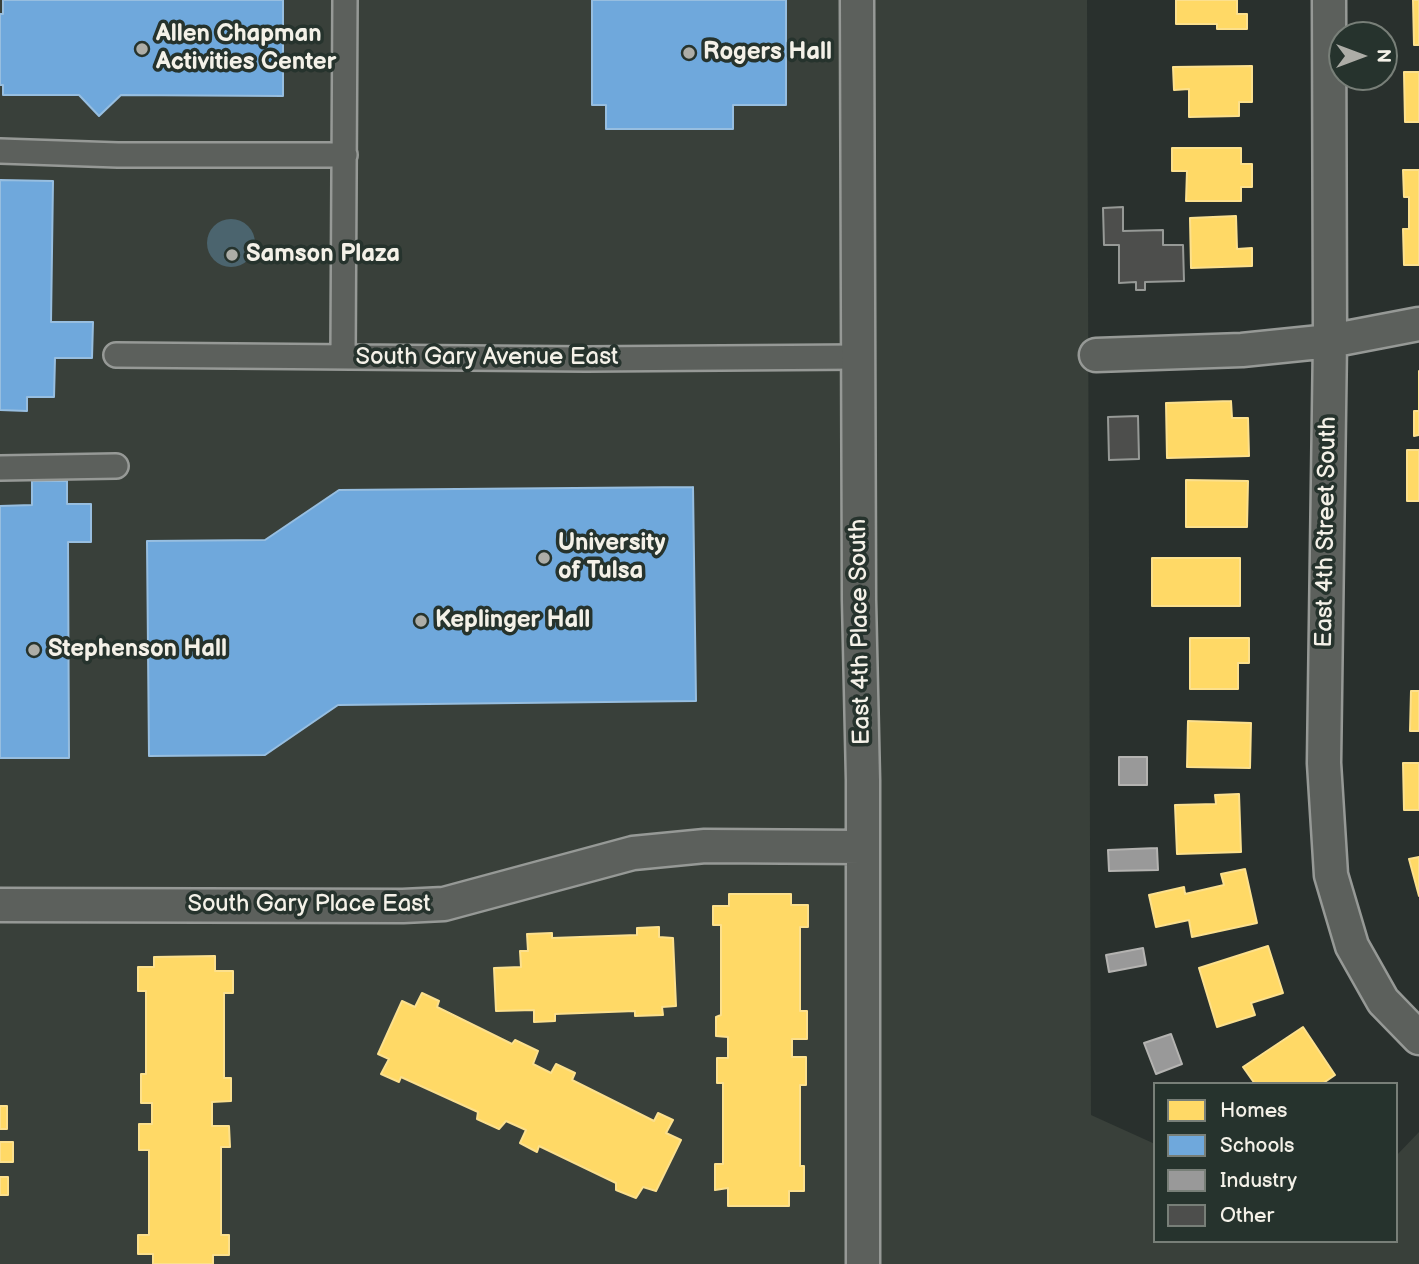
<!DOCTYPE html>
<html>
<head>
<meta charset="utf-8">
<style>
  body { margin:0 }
  #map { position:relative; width:1419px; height:1264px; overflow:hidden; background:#29302d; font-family:"Balsamiq Sans",sans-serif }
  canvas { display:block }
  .legend { position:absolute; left:1153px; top:1082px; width:245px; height:161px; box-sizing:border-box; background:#26332d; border:2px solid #787f78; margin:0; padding:9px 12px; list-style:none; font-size:21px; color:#f4f1e8 }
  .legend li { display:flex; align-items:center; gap:14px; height:35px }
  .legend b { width:35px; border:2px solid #787f78 }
  .north { position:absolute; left:1328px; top:21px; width:70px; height:70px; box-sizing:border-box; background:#26332d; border:2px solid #787f78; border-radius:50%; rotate:90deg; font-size:19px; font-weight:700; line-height:28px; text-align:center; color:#f4f1e8 }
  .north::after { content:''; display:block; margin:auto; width:24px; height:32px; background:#adada7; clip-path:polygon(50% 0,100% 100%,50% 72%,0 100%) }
</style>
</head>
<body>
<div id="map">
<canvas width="1419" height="1264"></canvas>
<ul class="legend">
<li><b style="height:19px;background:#ffd966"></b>Homes</li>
<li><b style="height:19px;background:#6fa8dc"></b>Schools</li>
<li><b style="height:19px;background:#999"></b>Industry</li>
<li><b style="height:19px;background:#4d4e4c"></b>Other</li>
</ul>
<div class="north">N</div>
</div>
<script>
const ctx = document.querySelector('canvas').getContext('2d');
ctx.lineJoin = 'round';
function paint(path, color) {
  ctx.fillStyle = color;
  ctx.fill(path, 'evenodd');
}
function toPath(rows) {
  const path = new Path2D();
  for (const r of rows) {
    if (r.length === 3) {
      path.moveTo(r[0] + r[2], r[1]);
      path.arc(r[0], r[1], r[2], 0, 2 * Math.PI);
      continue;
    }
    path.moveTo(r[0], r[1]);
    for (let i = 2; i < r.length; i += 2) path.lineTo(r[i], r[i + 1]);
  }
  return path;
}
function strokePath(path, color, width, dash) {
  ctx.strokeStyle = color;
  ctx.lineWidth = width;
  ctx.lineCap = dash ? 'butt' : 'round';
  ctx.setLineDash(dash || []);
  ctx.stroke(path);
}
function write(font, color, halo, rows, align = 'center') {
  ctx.font = font + ' "Balsamiq Sans",sans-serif';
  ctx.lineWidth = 7;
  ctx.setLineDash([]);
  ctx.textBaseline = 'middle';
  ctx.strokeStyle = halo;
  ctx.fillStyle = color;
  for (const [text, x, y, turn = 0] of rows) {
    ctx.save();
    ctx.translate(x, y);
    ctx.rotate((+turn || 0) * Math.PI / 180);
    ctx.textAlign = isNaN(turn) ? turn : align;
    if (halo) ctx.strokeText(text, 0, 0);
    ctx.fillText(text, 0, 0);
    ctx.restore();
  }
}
const built = toPath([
  [0,0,1087,0,1091,1115,1155,1144,1155,1241,1396,1241,1396,1156,1419,1132,1419,1264,0,1264]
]);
const water = toPath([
  [231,243,24]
]);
const homes = toPath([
  [1176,0,1237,0,1237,14,1247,14,1247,29,1217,29,1217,24,1176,24,1176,0],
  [1413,0,1419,0,1419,45,1414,45,1413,0],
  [1252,66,1252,102,1239,102,1239,116,1189,117,1189,89,1174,90,1173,67,1252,66],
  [1404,72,1419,72,1419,122,1405,122,1404,72],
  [1172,148,1241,148,1241,164,1252,164,1252,187,1241,187,1241,201,1186,201,1187,171,1172,171,1172,148],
  [1403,170,1419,170,1419,265,1404,265,1403,229,1409,229,1409,197,1404,197,1403,170],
  [1236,216,1237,249,1252,248,1252,266,1191,268,1190,218,1236,216],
  [1419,371,1419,435,1414,436,1414,411,1419,411,1419,371],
  [1231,401,1232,418,1248,418,1249,456,1167,458,1166,403,1231,401],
  [1407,450,1419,450,1419,501,1407,501,1407,450],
  [1186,480,1248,481,1247,527,1186,527,1186,480],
  [1152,558,1240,558,1240,606,1152,606,1152,558],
  [1190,638,1249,638,1249,663,1238,663,1238,689,1190,689,1190,638],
  [1411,691,1419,691,1419,731,1410,731,1411,691],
  [1188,721,1251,723,1250,768,1187,767,1188,721],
  [1403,763,1419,763,1419,810,1404,810,1403,763],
  [1239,794,1241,852,1177,854,1175,805,1216,804,1215,795,1239,794],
  [1419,857,1419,896,1409,859,1419,857],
  [1245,869,1257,923,1192,937,1189,920,1156,927,1149,895,1184,887,1185,894,1224,885,1221,874,1245,869],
  [729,894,791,894,791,905,808,905,808,927,800,927,800,1011,807,1011,807,1039,792,1039,792,1057,806,1057,806,1085,800,1085,800,1166,804,1166,804,1191,789,1191,789,1206,728,1206,728,1188,715,1190,715,1164,723,1164,723,1083,717,1083,717,1058,728,1058,728,1037,716,1036,716,1017,721,1015,721,925,713,925,713,906,729,906,729,894],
  [659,927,659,937,673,938,676,1006,662,1007,663,1015,635,1016,635,1011,555,1014,555,1021,534,1022,534,1010,496,1011,494,968,521,967,520,951,528,951,527,934,552,933,552,938,637,935,637,928,659,927],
  [1268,946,1283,993,1251,1003,1255,1015,1217,1027,1199,968,1268,946],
  [215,956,215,971,233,971,233,993,224,993,224,1078,231,1078,231,1101,212,1102,212,1126,229,1126,230,1147,221,1147,221,1235,229,1235,229,1255,213,1255,213,1264,153,1264,153,1254,138,1254,138,1235,149,1235,149,1150,139,1150,139,1124,152,1124,152,1103,141,1103,141,1074,146,1074,146,991,138,991,138,967,154,967,154,957,215,956],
  [422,993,439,1001,437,1007,512,1044,515,1040,538,1051,533,1064,551,1073,556,1064,575,1073,572,1080,654,1121,658,1113,673,1120,666,1133,681,1140,656,1191,643,1187,636,1198,616,1190,616,1183,539,1146,537,1152,520,1143,526,1130,506,1121,499,1129,477,1119,478,1112,401,1077,399,1082,381,1074,389,1059,378,1054,402,1001,415,1007,422,993],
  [1303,1027,1335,1075,1322,1084,1255,1084,1243,1067,1303,1027],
  [0,1106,7,1106,7,1129,0,1129,0,1106],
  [0,1142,13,1142,13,1162,0,1162,0,1142],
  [0,1177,8,1177,8,1195,0,1195,0,1177]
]);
const schools = toPath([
  [3,0,283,0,283,96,121,95,99,116,79,95,3,95,3,85,0,85,0,14,3,14,3,0],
  [592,0,786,0,786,105,733,105,733,129,606,129,606,105,592,105,592,0],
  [0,180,53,181,51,322,93,322,92,358,55,358,54,397,27,397,27,411,0,410,0,180],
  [32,481,67,481,67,504,91,504,91,542,68,542,69,758,0,758,0,506,32,505,32,481],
  [693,487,696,701,338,705,265,755,149,756,147,541,265,540,339,490,693,487]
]);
const industry = toPath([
  [1119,757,1147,757,1147,785,1119,785,1119,757],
  [1157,848,1158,870,1109,871,1108,850,1157,848],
  [1143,948,1146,965,1109,972,1106,955,1143,948],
  [1171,1034,1182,1064,1156,1074,1144,1043,1171,1034]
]);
const building = toPath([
  [1123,207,1123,231,1163,230,1163,245,1183,245,1184,281,1145,282,1145,290,1136,290,1136,282,1119,283,1119,245,1104,245,1103,208,1123,207],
  [1138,416,1139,459,1109,460,1108,417,1138,416]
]);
const pedestrian = toPath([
  [0,151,118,155,345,155],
  [116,355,586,359,858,357],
  [343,357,345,0],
  [0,468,116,466]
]);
const minor = toPath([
  [857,0,859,600,863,780,863,1264],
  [1329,0,1330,341,1324,763,1331,875,1352,946,1383,1001,1419,1038],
  [1096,355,1242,350,1330,341,1419,324],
  [0,905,403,906,444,904,633,853,705,846,863,847]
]);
const markers = [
  [142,49,7,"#adada7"],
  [689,53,7,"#adada7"],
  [232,255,7,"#adada7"],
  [544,558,7,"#adada7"],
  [421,621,7,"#adada7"],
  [34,650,7,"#adada7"]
];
const poiNames = [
  ["Allen Chapman",156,35],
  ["Activities Center",156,63],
  ["Rogers Hall",703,53],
  ["Samson Plaza",246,255],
  ["University",558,544],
  ["of Tulsa",558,572],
  ["Keplinger Hall",435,621],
  ["Stephenson Hall",48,650]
];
const streetNames = [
  ["South Gary Avenue East",487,358],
  ["East 4th Street South",1327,532,-89],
  ["East 4th Place South",861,632,-91],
  ["South Gary Place East",309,905]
];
paint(built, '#39403a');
paint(water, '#4b646e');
paint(homes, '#ffd966');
strokePath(homes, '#fce08d', 2);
paint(schools, '#6fa8dc');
strokePath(schools, '#97bee0', 2);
paint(industry, '#999');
strokePath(industry, '#b4b3b1', 2);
paint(building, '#4d4e4c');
strokePath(building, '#969996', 2);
strokePath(pedestrian, '#969996', 28);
strokePath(minor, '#969996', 37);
strokePath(pedestrian, '#5c605c', 23);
strokePath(minor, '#5c605c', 32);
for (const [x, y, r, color] of markers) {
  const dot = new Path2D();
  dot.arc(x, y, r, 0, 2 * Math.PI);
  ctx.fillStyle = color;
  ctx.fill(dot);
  strokePath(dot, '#26332d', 2.5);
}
write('bold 24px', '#f4f1e8', '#26332d', poiNames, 'left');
write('24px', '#f4f1e8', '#26332d', streetNames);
</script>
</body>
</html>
